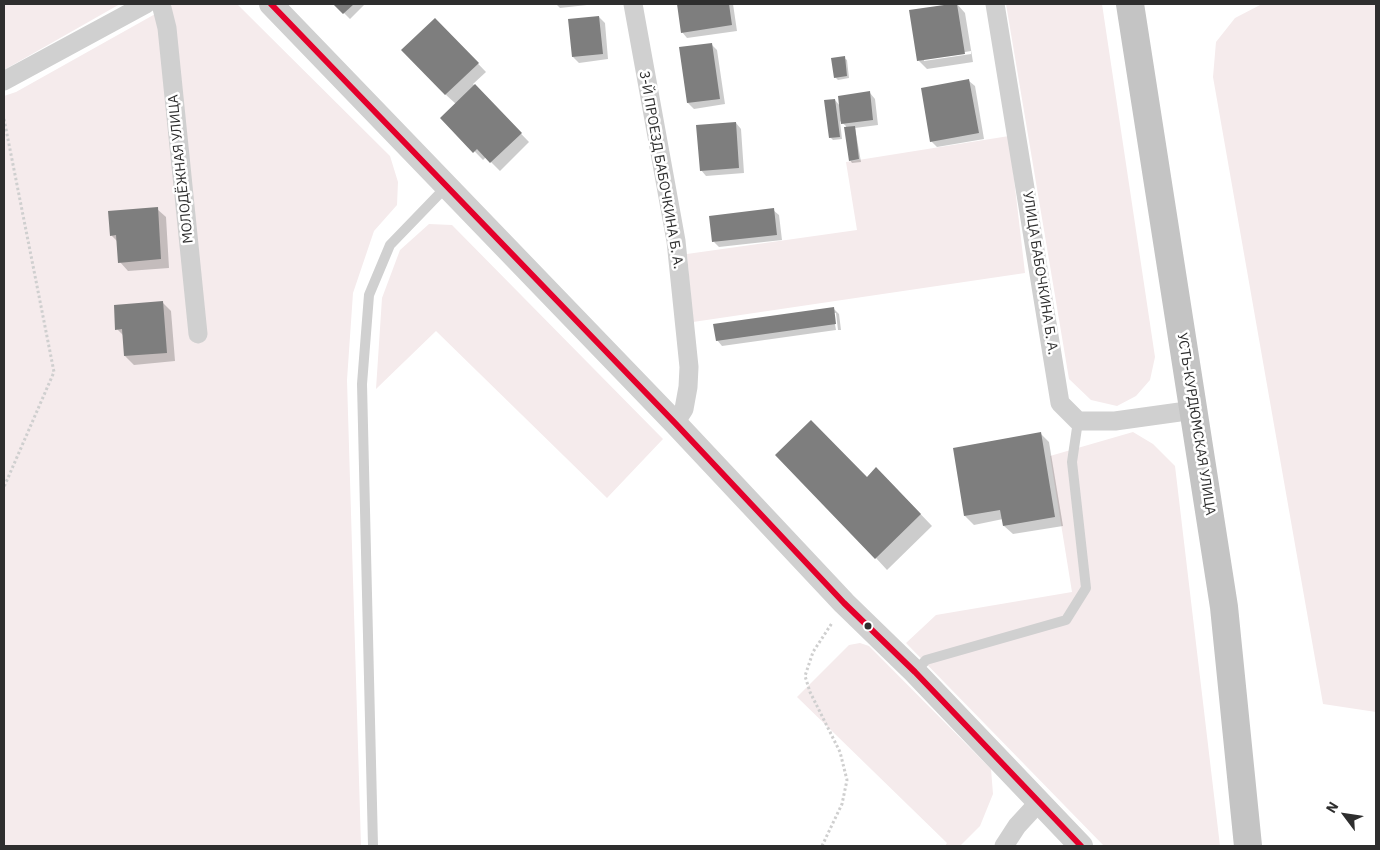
<!DOCTYPE html>
<html>
<head>
<meta charset="utf-8">
<style>
  body { margin:0 }
  #map { position:relative; width:1380px; height:850px; overflow:hidden; background:#fff; font-family:"IBM Plex Sans",sans-serif }
  canvas { display:block }
  .frame { position:absolute; inset:0; border:5px solid #2e2e2e; pointer-events:none }
  .north { position:absolute; left:1320px; top:790px; width:50px; height:50px; -webkit-text-stroke:4px #fff; paint-order:stroke; rotate:301deg; font-size:14px; font-weight:700; line-height:20px; text-align:center; color:#2e2e2e }
  .north::after { content:''; display:block; margin:auto; width:18px; height:22px; background:#2e2e2e; clip-path:polygon(50% 0,100% 100%,50% 72%,0 100%) }
</style>
</head>
<body>
<div id="map">
<canvas width="1380" height="850"></canvas>
<div class="frame"></div>
<div class="north">N</div>
</div>
<script>
const ctx = document.querySelector('canvas').getContext('2d');
ctx.lineJoin = 'round';
function paint(path, color) {
  ctx.fillStyle = color;
  ctx.fill(path, 'evenodd');
}
function toPath(rows) {
  const path = new Path2D();
  for (const r of rows) {
    path.moveTo(r[0], r[1]);
    for (let i = 2; i < r.length; i += 2) path.lineTo(r[i], r[i + 1]);
  }
  return path;
}
function strokePath(path, color, width, dash) {
  ctx.strokeStyle = color;
  ctx.lineWidth = width;
  ctx.lineCap = dash ? 'butt' : 'round';
  ctx.setLineDash(dash || []);
  ctx.stroke(path);
}
function write(font, color, halo, rows, align = 'center') {
  ctx.font = font + ' "IBM Plex Sans",sans-serif';
  ctx.lineWidth = 5;
  ctx.setLineDash([]);
  ctx.textBaseline = 'middle';
  ctx.strokeStyle = halo;
  ctx.fillStyle = color;
  for (const [text, x, y, turn = 0] of rows) {
    ctx.save();
    ctx.translate(x, y);
    ctx.rotate((+turn || 0) * Math.PI / 180);
    ctx.textAlign = isNaN(turn) ? turn : align;
    if (halo) ctx.strokeText(text, 0, 0);
    ctx.fillText(text, 0, 0);
    ctx.restore();
  }
}
const green = toPath([
  [4,4,120,4,4,70],
  [173,4,237,4,390,156,398,182,397,205,374,231,353,293,347,380,361,846,4,846,4,96,16,92],
  [1006,4,1102,4,1155,357,1150,380,1136,396,1117,406,1091,400,1069,379],
  [1262,4,1376,4,1376,712,1323,704,1213,77,1216,42,1235,18],
  [1009,136,1025,273,693,322,687,254,857,230,846,162],
  [429,224,452,225,663,439,607,498,436,331,376,389,382,298,400,250],
  [1133,432,1153,444,1175,466,1220,846,1104,846,906,643,936,615,1072,592,1050,456],
  [860,643,869,646,991,769,993,794,980,826,960,846,945,846,947,843,797,697,849,645]
]);
const shadow = toPath([
  [335,4,362,4,364,5,350,19],
  [556,4,596,4,560,8],
  [678,4,733,4,737,31,687,38,682,32],
  [957,4,965,13,973,62,927,69,919,61],
  [971,51,971,54,924,61,924,59],
  [599,17,605,23,608,59,579,63,573,57],
  [435,19,486,72,473,84,529,142,500,171,486,157,483,160,442,118,456,104,445,94],
  [711,44,717,50,725,104,694,109,688,103],
  [844,58,847,60,849,78,838,80,835,77],
  [969,81,975,86,984,139,937,147,931,141],
  [870,93,875,99,878,125,855,128,861,162,852,163,850,160,846,126,840,121,842,139,833,140,830,137,835,100,840,106],
  [736,123,741,129,744,173,706,176,701,170],
  [157,209,166,217,169,268,128,271,120,262,118,242,111,235],
  [773,210,779,215,782,240,719,247,714,242],
  [163,303,171,311,175,361,134,365,125,356,124,336,117,329],
  [833,308,839,314,841,330,838,330,836,313,833,313,836,330,722,346,717,340],
  [1040,433,1049,442,1063,526,1013,534,1004,526,1003,519,974,525,965,516,954,449],
  [867,479,888,480,932,526,887,570,876,558]
]);
const building = toPath([
  [333,4,354,4,343,14],
  [677,4,729,4,732,25,681,33],
  [951,4,957,4,965,54,917,61,909,10],
  [599,16,603,54,572,57,568,19],
  [435,18,479,63,445,95,401,50],
  [712,43,720,99,687,103,679,47],
  [845,56,847,76,834,78,831,58],
  [969,79,979,133,930,142,921,88],
  [475,84,522,133,490,163,477,149,473,153,440,118],
  [870,91,873,120,841,124,838,96],
  [835,99,840,137,829,138,824,100],
  [736,122,739,168,700,171,696,125],
  [855,126,859,159,849,161,844,127],
  [158,207,161,259,118,263,116,235,110,236,108,211],
  [774,208,777,235,712,242,709,216],
  [163,301,167,353,124,356,122,329,115,330,114,305],
  [834,307,836,324,716,341,713,324],
  [811,420,867,477,876,467,921,514,875,559,775,455],
  [1041,432,1055,517,1003,526,1000,510,964,516,953,448]
]);
const path = toPath([
  [4,119,54,372,4,487],
  [822,846,842,804,847,780,840,752,810,692,805,676,813,652,832,623]
]);
const service = toPath([
  [915,672,926,660,1066,620,1086,588,1072,462,1078,421],
  [373,846,362,384,369,295,390,245,447,186]
]);
const minor = toPath([
  [161,4,167,28,198,334],
  [633,4,676,241,689,367,688,387,684,409,675,423],
  [995,4,1060,403,1078,421,1115,421,1194,410],
  [4,81,146,4],
  [1004,846,1017,826,1040,801]
]);
const tertiary = toPath([
  [271,4,675,423,844,603,915,672,1081,846]
]);
const primary = toPath([
  [1130,4,1224,607,1248,846]
]);
const bus1 = toPath([
  [271,4,675,423,844,603,915,672,1081,846]
]);
const markers = [
  [868,626,4.5,"#2e2e2e"]
];
const streetNames = [
  ["МОЛОДЁЖНАЯ УЛИЦА",181,169,-96],
  ["3-Й ПРОЕЗД БАБОЧКИНА Б. А.",661,170,80],
  ["УЛИЦА БАБОЧКИНА Б. А.",1040,273,81],
  ["УСТЬ-КУРДЮМСКАЯ УЛИЦА",1196,424,81]
];
paint(green, '#f5ebec');
paint(shadow, '#0003');
paint(building, '#7e7e7e');
strokePath(path, '#cfcfcf', 3, [2.5, 2.5]);
strokePath(service, '#d0d0d0', 10);
strokePath(minor, '#d0d0d0', 19);
strokePath(tertiary, '#d0d0d0', 24);
strokePath(primary, '#c4c4c4', 28);
strokePath(bus1, '#e4002b', 6);
for (const [x, y, r, color] of markers) {
  const dot = new Path2D();
  dot.arc(x, y, r, 0, 2 * Math.PI);
  ctx.fillStyle = color;
  ctx.fill(dot);
  strokePath(dot, '#fff', 2);
}
write('14px', '#2e2e2e', '#fff', streetNames);
</script>
</body>
</html>
